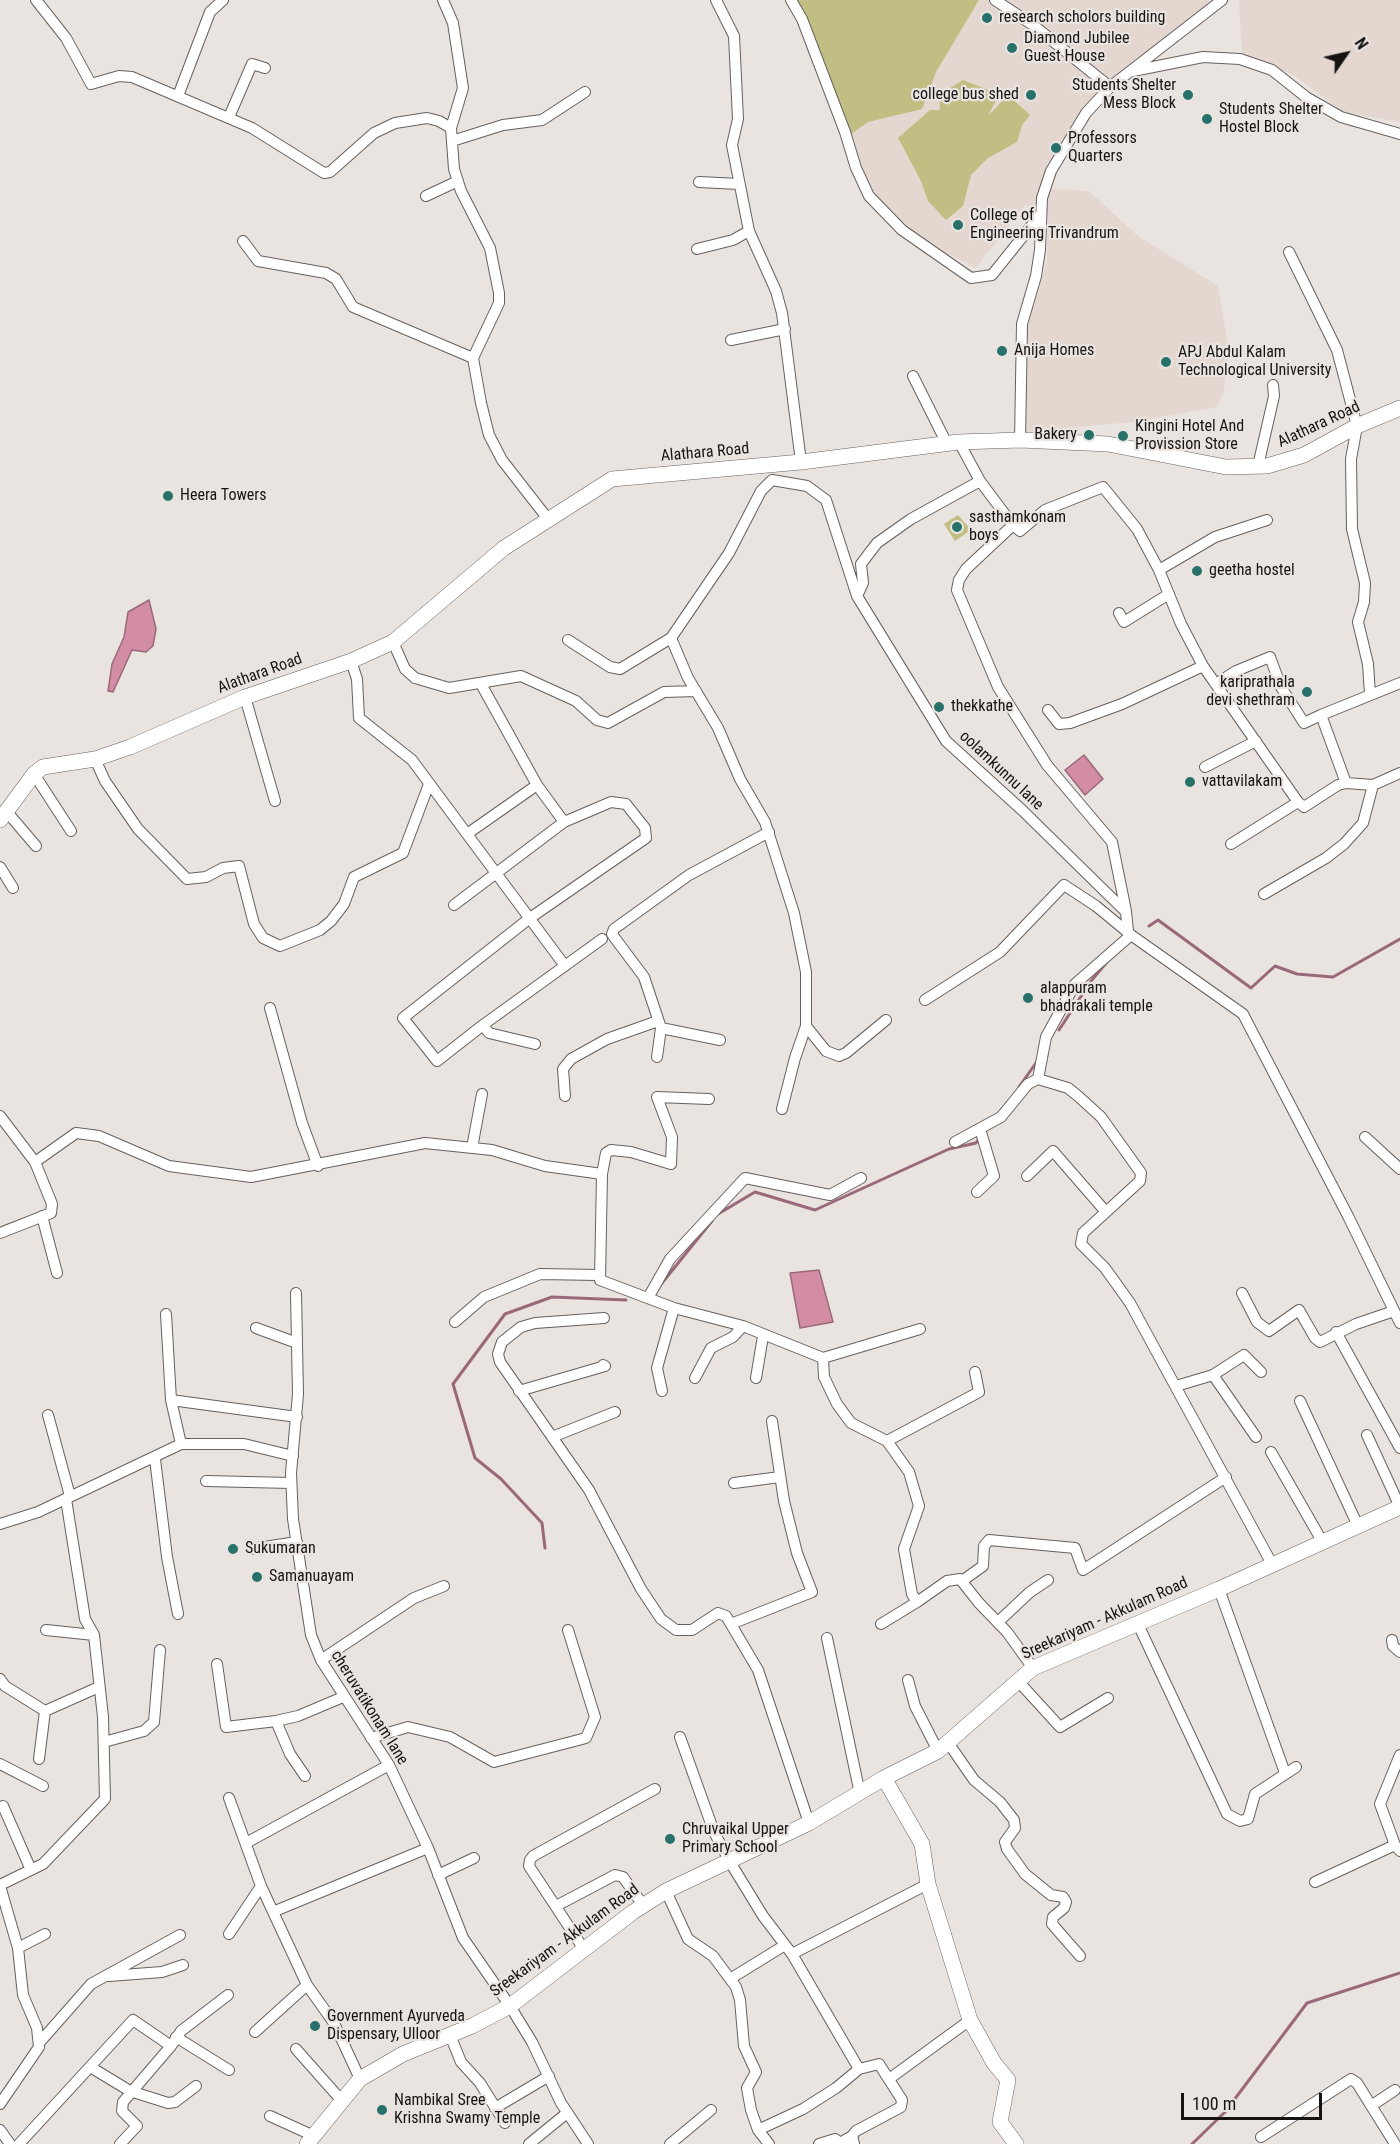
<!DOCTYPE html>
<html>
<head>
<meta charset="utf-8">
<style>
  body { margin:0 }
  #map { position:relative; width:1400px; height:2144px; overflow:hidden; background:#eae4e1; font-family:"Roboto Condensed",sans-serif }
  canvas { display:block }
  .north { position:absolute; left:1316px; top:24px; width:60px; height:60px; -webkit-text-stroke:4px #eae4e1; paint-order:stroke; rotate:56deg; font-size:16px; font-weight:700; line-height:24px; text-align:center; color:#161413 }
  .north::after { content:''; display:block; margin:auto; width:21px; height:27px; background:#161413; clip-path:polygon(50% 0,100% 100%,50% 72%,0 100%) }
  .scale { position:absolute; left:1181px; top:2093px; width:141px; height:27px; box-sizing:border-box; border:3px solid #161413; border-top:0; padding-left:8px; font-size:18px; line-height:21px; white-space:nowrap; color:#161413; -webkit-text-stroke:4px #eae4e1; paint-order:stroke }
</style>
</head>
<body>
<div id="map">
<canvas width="1400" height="2144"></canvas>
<div class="north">N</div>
<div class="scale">100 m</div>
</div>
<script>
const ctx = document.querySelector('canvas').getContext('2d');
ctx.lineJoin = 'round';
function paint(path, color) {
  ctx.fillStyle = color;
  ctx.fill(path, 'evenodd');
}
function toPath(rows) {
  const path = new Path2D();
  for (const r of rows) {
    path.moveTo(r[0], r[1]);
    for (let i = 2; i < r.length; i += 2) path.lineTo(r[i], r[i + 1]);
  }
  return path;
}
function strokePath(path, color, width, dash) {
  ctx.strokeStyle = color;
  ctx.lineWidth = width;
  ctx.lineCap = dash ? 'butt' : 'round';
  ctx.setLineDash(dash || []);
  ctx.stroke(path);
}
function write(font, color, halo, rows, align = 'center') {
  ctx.font = font + ' "Roboto Condensed",sans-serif';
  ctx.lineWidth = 4.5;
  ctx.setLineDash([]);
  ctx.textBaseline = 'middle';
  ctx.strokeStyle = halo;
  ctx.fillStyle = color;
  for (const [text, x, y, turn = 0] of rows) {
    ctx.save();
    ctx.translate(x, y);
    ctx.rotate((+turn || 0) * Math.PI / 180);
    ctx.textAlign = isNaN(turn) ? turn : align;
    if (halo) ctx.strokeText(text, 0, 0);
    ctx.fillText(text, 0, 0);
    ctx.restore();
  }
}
const built = toPath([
  [797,0,1231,0,1132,75,1088,118,1059,168,1052,189,1089,191,1138,236,1218,286,1229,352,1223,395,1217,407,1133,422,1025,432,1026,333,1047,261,1048,215,1025,205,976,268,934,247,886,210,865,178,805,13],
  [1239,0,1400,0,1400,122,1345,113,1293,75,1242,55]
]);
const green = toPath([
  [797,0,979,0,936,72,922,109,868,122,850,135,805,13],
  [963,80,991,91,997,87,998,96,988,116,1008,95,1030,115,1022,125,1017,142,988,158,971,175,963,206,946,220,928,201,921,181,898,138,930,110,940,110,939,90,947,90],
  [958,515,971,530,955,541,944,524]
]);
const water = toPath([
  [149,600,156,629,153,646,146,652,132,650,113,692,108,691,112,664,124,637,128,612,149,600],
  [1084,755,1103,779,1085,795,1065,770,1084,755],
  [819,1270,833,1322,800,1328,790,1273,819,1270]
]);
const stream = toPath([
  [1149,926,1158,920,1251,988,1275,966,1297,974,1333,977,1400,939],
  [1059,1030,1091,981,1107,962],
  [1019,1087,1038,1060],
  [718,1214,755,1192,815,1210,949,1149,976,1143,980,1137],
  [658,1288,712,1221],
  [545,1548,542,1523,501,1479,475,1458,453,1384,505,1314,552,1297,626,1300],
  [1192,2144,1225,2112,1307,2003,1400,1973]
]);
const street = toPath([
  [36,0,66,38,91,84,119,76,132,77,252,128,324,173,330,172,374,133,395,123,427,118,439,121,451,128,454,169,461,191,490,248,499,293,499,303,473,358,481,403,489,435,502,460,548,519],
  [443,0,453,23,463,88,451,128],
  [716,0,734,36,738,119,732,145,749,231,776,291,782,313,801,462],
  [791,0,802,19,845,132,856,168,869,196,902,230,971,278,992,275,1040,215],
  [995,0,1033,25,1110,87],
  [1133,71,1203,57,1240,59,1272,70,1306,97,1341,117,1400,134],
  [178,96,210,12,223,0],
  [229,117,252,64,265,68],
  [452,141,503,125,542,120,585,92],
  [699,182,739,184],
  [426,196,458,181],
  [243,241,258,261,326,273,336,279,353,307,473,358],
  [697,249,733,240,749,231],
  [1289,252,1337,350,1357,426,1351,459,1352,529,1365,583,1364,602,1358,622,1368,664,1370,694],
  [731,340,785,329],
  [913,376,947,444],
  [1020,440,1022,324,1036,276,1040,250,1042,198,1051,171,1086,113,1110,87,1222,0],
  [959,442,980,481,1013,525,1020,531,1045,510,1103,487,1137,529,1159,570,1215,537,1267,520],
  [1258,466,1274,396,1273,385],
  [1013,525,966,569,959,580,957,590,998,687,1047,765,1112,842,1126,911],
  [1159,570,1181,624,1203,666,1298,802,1231,844],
  [857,596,863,583,861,564,877,543,911,519,980,481],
  [1119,613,1124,622,1169,594],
  [568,640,610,667,620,669,671,638],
  [393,642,405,669,415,678,449,688,521,676,576,701,597,720,608,723,664,692,696,691],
  [351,661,357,679,359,718,412,760,565,966],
  [481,684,537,785],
  [1216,684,1236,671,1270,657,1281,687,1304,723,1321,715],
  [245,697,275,801],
  [1048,710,1059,724,1070,723,1122,704,1203,666],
  [95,759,105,781,138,829,187,879,206,877,223,868,239,866,254,924,263,938,280,946,320,930,331,921,344,904,354,877,403,853,429,784],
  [1205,767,1256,741],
  [34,774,71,831],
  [1346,783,1321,715,1400,683],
  [1298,802,1304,807,1338,785,1346,783,1373,785,1400,773],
  [7,812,36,846],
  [467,834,537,785,564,822],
  [0,867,13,888],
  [1264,894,1326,858,1344,844,1363,823,1373,785],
  [454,905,564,822,611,802,626,804,645,828,646,838,530,918,403,1018,437,1061,483,1025,489,1033,535,1044],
  [925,1000,1000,952,1064,885,1096,906,1130,934],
  [270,1008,302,1123,318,1166],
  [483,1025,602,939],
  [806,1026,826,1051,839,1056,846,1053,886,1020],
  [661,1028,720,1040],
  [657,1057,661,1028,644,977,617,941,612,934,614,929,689,875,769,832],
  [565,1096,563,1069,571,1059,607,1039,658,1021],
  [709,1099,657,1097,672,1137,671,1164,631,1152,611,1150,606,1153,602,1174,600,1280,674,1308,743,1326,823,1358,824,1377,837,1404,851,1423,887,1441,909,1472,919,1506,904,1549,912,1594,917,1602,947,1581,960,1579,979,1603,1007,1632,1033,1668],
  [782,1109,795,1058,806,1026,806,972,794,913,765,822,740,779,718,728,688,678,671,638,729,553,761,491,772,480,807,486,826,500,857,596,946,741,1022,810,1126,912,1128,931],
  [0,1116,35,1162,76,1133,99,1136,169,1166,251,1177,425,1143,492,1150,545,1166,602,1174],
  [1365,1137,1400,1169],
  [955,1142,1001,1117,1028,1084,1038,1079],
  [472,1148,482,1094],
  [1027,1176,1053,1151,1106,1212],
  [977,1192,994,1176,980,1129],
  [42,1216,57,1273],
  [0,1233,51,1213,52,1204,35,1162],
  [296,1293,298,1394,291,1473,293,1519,311,1635,321,1660,389,1765,428,1848,463,1938,510,2006,532,2042,561,2103,588,2144],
  [1242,1293,1257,1322,1269,1331,1299,1310,1315,1338,1320,1342,1356,1324,1394,1311],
  [648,1298,670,1259,745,1178,830,1195,861,1178],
  [166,1314,171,1400,181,1444],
  [604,1318,535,1323,521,1327,502,1342,498,1354,500,1362,589,1490,641,1589,661,1619,676,1630,692,1630,718,1613,726,1616,758,1670,809,1823],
  [455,1322,484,1297,540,1274,598,1275],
  [256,1328,297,1343],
  [1336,1332,1400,1448],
  [823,1358,920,1329],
  [1213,1375,1256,1437],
  [695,1378,711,1348,733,1337,743,1326],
  [756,1378,763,1336],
  [1176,1386,1213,1375,1244,1355,1261,1372],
  [519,1391,605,1366,603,1365],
  [662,1391,657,1368,674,1308],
  [171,1400,297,1417],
  [1300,1401,1358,1526],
  [48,1415,70,1496],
  [1367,1435,1400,1507],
  [552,1437,615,1412],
  [887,1441,979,1392,975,1372],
  [1271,1452,1322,1541],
  [155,1459,167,1557,178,1614],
  [206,1481,291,1483],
  [734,1483,780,1477],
  [0,1524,38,1512,181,1444,244,1444,293,1456],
  [251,1549,297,1542],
  [1272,1564,1130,1303,1105,1268,1081,1244,1083,1233,1140,1181,1141,1173,1101,1117,1078,1096,1068,1088,1038,1079,1046,1037,1075,984,1131,935,1243,1014,1349,1218,1400,1323],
  [962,1581,983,1566,984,1546,989,1540,1075,1548,1083,1570,1226,1477],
  [1219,1589,1285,1773],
  [998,1622,1030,1592,1048,1580],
  [1137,1622,1227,1814,1240,1821,1248,1819,1255,1794,1296,1767],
  [731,1624,812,1592,797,1553,784,1501,772,1421],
  [881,1624,917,1602],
  [46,1630,94,1635],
  [827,1638,860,1794],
  [1392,1640,1393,1646,1400,1652],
  [321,1660,414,1598,444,1586],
  [217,1664,226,1727,276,1721],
  [0,1679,5,1686,45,1711],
  [908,1680,915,1706,938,1751],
  [1018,1681,1060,1727,1108,1698],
  [680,1737,714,1832,730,1862,763,1916,792,1954,859,2069],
  [371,1738,408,1727,450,1737,494,1762,586,1738,595,1717,568,1630],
  [104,1742,144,1731,154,1722,160,1650],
  [949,1744,974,1780,1000,1802,1014,1820,1015,1828,1005,1842,1007,1849,1025,1874,1051,1895,1063,1897,1066,1902,1064,1908,1053,1917,1052,1924,1080,1956],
  [1400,1755,1380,1804,1395,1845,1400,1851],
  [39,1759,45,1711,99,1687],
  [0,1764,43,1786],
  [305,1776,290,1754,276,1721,298,1716,343,1697],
  [229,1798,261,1886,307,1985,334,2023,360,2079],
  [3,1806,31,1870],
  [246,1843,389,1765],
  [438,1875,474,1858],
  [1315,1882,1395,1845],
  [0,1885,43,1864,105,1799,103,1717,94,1635,85,1619,66,1499],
  [0,1886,18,1948],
  [666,1891,688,1939,713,1956,736,1987,740,2000,744,2046,756,2072,747,2088,751,2110,758,2130,769,2144],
  [556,1906,615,1875,623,1877,643,1905],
  [275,1911,428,1848],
  [229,1934,261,1886],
  [585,1951,529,1866,530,1860,533,1856,655,1789],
  [792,1954,928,1884],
  [109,1976,162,1972,183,1965],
  [730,1979,785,1945],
  [255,2032,307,1985],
  [450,2035,461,2062,480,2083,505,2123],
  [176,2037,229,2070],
  [40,2042,91,1984,180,1935],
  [296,2049,342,2101],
  [92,2068,130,2091,168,2103,175,2102,196,2086],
  [889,2079,970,2020],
  [0,2104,39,2047,37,2028,23,1995,18,1948,45,1934],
  [1371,2106,1395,2090],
  [495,2108,549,2076],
  [270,2116,314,2136],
  [0,2130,10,2144],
  [758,2130,803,2109,836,2088,859,2069,879,2064,902,2100,901,2107,856,2131,852,2136,854,2144],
  [1261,2137,1351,2079,1357,2083,1395,2144],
  [19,2144,133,2020,171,2046,181,2031,228,1995],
  [120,2144,137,2126,122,2111,123,2102,171,2046],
  [529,2144,567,2113],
  [670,2144,711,2110],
  [819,2144,835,2139,840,2143,852,2136]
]);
const secondary = toPath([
  [0,820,34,774,43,767,95,759,130,747,245,697,351,661,393,642,504,548,612,479,801,462,959,442,1020,440,1108,444,1226,467,1267,466,1304,455,1357,426,1400,408],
  [884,1778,922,1844,928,1884,970,2020,994,2063,1008,2080,1000,2122,1016,2144],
  [307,2144,360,2079,403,2054,472,2026,510,2006,633,1912,666,1891,809,1823,884,1778,938,1751,1033,1668,1219,1589,1400,1507]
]);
const markers = [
  [987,18,6,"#28716b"],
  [1012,48,6,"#28716b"],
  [1031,95,6,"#28716b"],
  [1188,95,6,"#28716b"],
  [1207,119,6,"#28716b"],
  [1056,148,6,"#28716b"],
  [958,225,6,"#28716b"],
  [1002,351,6,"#28716b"],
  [1166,362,6,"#28716b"],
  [1089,435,6,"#28716b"],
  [1123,436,6,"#28716b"],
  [168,496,6,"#28716b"],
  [957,527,6,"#28716b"],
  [1197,571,6,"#28716b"],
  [1307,692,6,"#28716b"],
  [939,707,6,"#28716b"],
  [1190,782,6,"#28716b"],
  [1028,998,6,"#28716b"],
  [233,1549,6,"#28716b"],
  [257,1577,6,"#28716b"],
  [670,1839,6,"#28716b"],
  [315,2026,6,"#28716b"],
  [382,2110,6,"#28716b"]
];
const poiNames = [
  ["research scholors building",999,18],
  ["Diamond Jubilee",1024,39],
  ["Guest House",1024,57],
  ["Students Shelter",1176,86,"right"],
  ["Mess Block",1176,104,"right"],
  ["college bus shed",1019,95,"right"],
  ["Students Shelter",1219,110],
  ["Hostel Block",1219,128],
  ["Professors",1068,139],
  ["Quarters",1068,157],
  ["College of",970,216],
  ["Engineering Trivandrum",970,234],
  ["Anija Homes",1014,351],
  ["APJ Abdul Kalam",1178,353],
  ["Technological University",1178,371],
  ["Kingini Hotel And",1135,427],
  ["Provission Store",1135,445],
  ["Bakery",1077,435,"right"],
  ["Heera Towers",180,496],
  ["sasthamkonam",969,518],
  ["boys",969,536],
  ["geetha hostel",1209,571],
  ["kariprathala",1295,683,"right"],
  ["devi shethram",1295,701,"right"],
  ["thekkathe",951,707],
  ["vattavilakam",1202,782],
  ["alappuram",1040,989],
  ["bhadrakali temple",1040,1007],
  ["Sukumaran",245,1549],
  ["Samanuayam",269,1577],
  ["Chruvaikal Upper",682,1830],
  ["Primary School",682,1848],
  ["Government Ayurveda",327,2017],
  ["Dispensary, Ulloor",327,2035],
  ["Nambikal Sree",394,2101],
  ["Krishna Swamy Temple",394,2119]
];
const streetNames = [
  ["Alathara Road",1319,425,-25],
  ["Alathara Road",705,453,-5],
  ["Alathara Road",260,674,-20],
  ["oolamkunnu lane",1001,771,43],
  ["Sreekariyam - Akkulam Road",1105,1619,-24],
  ["cheruvatikonam lane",369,1708,58],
  ["Sreekariyam - Akkulam Road",565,1941,-36]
];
paint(built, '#e4d7d0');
paint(green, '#c1be83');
paint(water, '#d28da5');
strokePath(water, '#9a6979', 1.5);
strokePath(stream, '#9a6979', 3);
strokePath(street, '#66615e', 12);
strokePath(secondary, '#66615e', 16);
strokePath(street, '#fff', 10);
strokePath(secondary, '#fff', 15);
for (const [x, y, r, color] of markers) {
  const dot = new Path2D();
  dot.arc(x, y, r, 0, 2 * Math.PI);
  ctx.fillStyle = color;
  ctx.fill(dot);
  strokePath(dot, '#eae4e1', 2);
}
write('16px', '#161413', '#eae4e1', poiNames, 'left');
write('16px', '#161413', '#eae4e1', streetNames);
</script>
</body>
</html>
